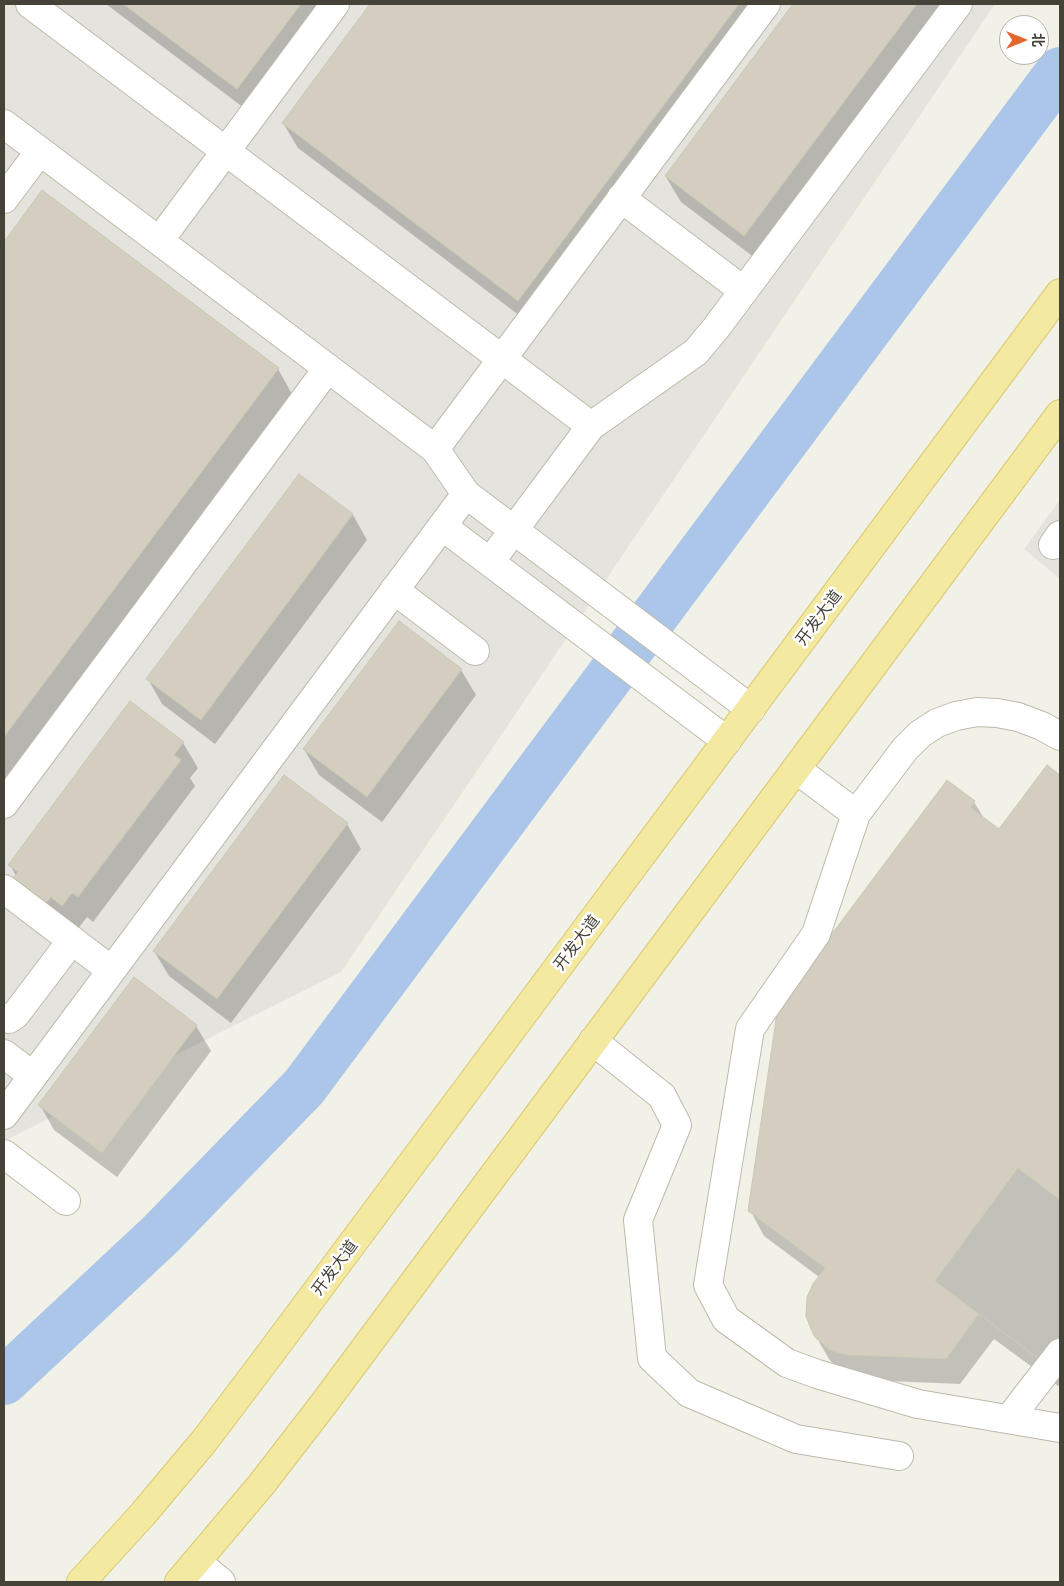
<!DOCTYPE html>
<html>
<head>
<meta charset="utf-8">
<style>
  body { margin:0 }
  #map { position:relative; width:1064px; height:1586px; overflow:hidden; background:#f2f1e8; font-family:Cabin,"Noto Sans SC",sans-serif }
  canvas { display:block }
  .frame { position:absolute; inset:0; border:5px solid #454238; pointer-events:none }
  .north { position:absolute; left:999px; top:15px; width:50px; height:50px; box-sizing:border-box; background:#fff; border:1px solid #b5b3af; border-radius:50%; rotate:90deg; font-size:14px; font-weight:700; line-height:20px; text-align:center; color:#454238 }
  .north::after { content:''; display:block; margin:auto; width:18px; height:22px; background:#e4662e; clip-path:polygon(50% 0,100% 100%,50% 72%,0 100%) }
</style>
</head>
<body>
<div id="map">
<canvas width="1064" height="1586"></canvas>
<div class="frame"></div>
<div class="north">北</div>
</div>
<script>
const ctx = document.querySelector('canvas').getContext('2d');
ctx.lineJoin = 'round';
function paint(path, color) {
  ctx.fillStyle = color;
  ctx.fill(path, 'evenodd');
}
function toPath(rows) {
  const path = new Path2D();
  for (const r of rows) {
    path.moveTo(r[0], r[1]);
    for (let i = 2; i < r.length; i += 2) path.lineTo(r[i], r[i + 1]);
  }
  return path;
}
function strokePath(path, color, width, dash) {
  ctx.strokeStyle = color;
  ctx.lineWidth = width;
  ctx.lineCap = dash ? 'butt' : 'round';
  ctx.setLineDash(dash || []);
  ctx.stroke(path);
}
function write(font, color, halo, rows, align = 'center') {
  ctx.font = font + ' Cabin,"Noto Sans SC",sans-serif';
  ctx.lineWidth = 5;
  ctx.setLineDash([]);
  ctx.textBaseline = 'middle';
  ctx.strokeStyle = halo;
  ctx.fillStyle = color;
  for (const [text, x, y, turn = 0] of rows) {
    ctx.save();
    ctx.translate(x, y);
    ctx.rotate((+turn || 0) * Math.PI / 180);
    ctx.textAlign = isNaN(turn) ? turn : align;
    if (halo) ctx.strokeText(text, 0, 0);
    ctx.fillText(text, 0, 0);
    ctx.restore();
  }
}
const industrial = toPath([
  [4,4,995,4,341,972,4,1141],
  [1060,500,1060,579,1024,549]
]);
const shadow = toPath([
  [106,4,334,4,252,114],
  [372,4,771,4,532,325,298,148,283,123],
  [795,4,950,4,759,261,681,202,666,177],
  [43,192,278,369,292,394,4,781,4,244],
  [300,475,353,515,367,540,215,744,162,704,148,679],
  [461,670,476,695,382,822,319,775,304,749],
  [130,703,183,743,198,768,190,778,195,786,93,922,87,917,77,930,29,903,15,878,16,876,10,865],
  [1047,767,1060,777,1060,1383,1058,1386,994,1339,960,1384,863,1380,838,1369,829,1359,814,1333,819,1277,764,1236,750,1210,947,781,974,802,985,820,1000,831],
  [347,824,361,849,231,1023,169,976,154,951],
  [196,1026,211,1051,117,1177,54,1130,40,1105]
]);
const river = toPath([
  [4,1381,161,1234,304,1087,1060,71]
]);
const building = toPath([
  [123,4,301,4,237,89,123,4],
  [370,4,739,4,518,301,282,123,370,4],
  [793,4,917,4,744,236,665,176,793,4],
  [42,190,279,368,4,737,4,242,42,190],
  [299,474,353,514,201,720,146,679,299,474],
  [399,621,462,669,367,797,303,749,399,621],
  [130,701,184,742,174,755,181,760,78,897,72,893,62,906,51,897,46,903,13,878,18,872,8,865,130,701],
  [1047,765,1060,775,1060,1339,1043,1362,979,1314,946,1359,847,1355,838,1353,830,1350,815,1337,811,1329,806,1316,807,1297,813,1284,825,1268,748,1211,778,1006,947,780,975,801,971,808,999,829,1047,765],
  [284,775,348,823,217,999,153,951,284,775],
  [134,977,197,1025,102,1153,38,1105,134,977],
  [1018,1168,1060,1200,1060,1339,1043,1362,935,1281,1018,1168]
]);
const minor = toPath([
  [30,4,591,426],
  [4,124,435,449,466,494,4,1115],
  [621,198,744,291],
  [4,199,40,151],
  [159,241,335,4],
  [435,449,766,4],
  [466,494,751,709],
  [442,526,727,741],
  [1053,545,1060,535],
  [490,562,591,426,696,352,716,328,958,4],
  [394,590,475,651],
  [796,769,856,814,905,749,920,734,937,723,956,716,977,712,997,713,1018,717,1042,726,1060,736],
  [4,804,328,368],
  [856,814,816,934,750,1029,708,1285,726,1319,787,1363,817,1374,918,1404,1060,1428],
  [4,889,111,970],
  [4,1018,9,1019,16,1014,72,940],
  [593,1041,662,1096,677,1125,638,1220,652,1358,689,1393,796,1439,899,1456],
  [4,1054,33,1076],
  [4,1154,66,1201],
  [1009,1419,1060,1353],
  [197,1562,221,1582]
]);
const major = toPath([
  [81,1582,143,1514,205,1440,264,1362,1060,293],
  [179,1582,261,1485,322,1406,1060,414]
]);
const streetNames = [
  ["开发大道",819,618,-53],
  ["开发大道",577,943,-53],
  ["开发大道",335,1268,-53]
];
paint(industrial, '#e5e3dd');
paint(shadow, '#0003');
strokePath(river, '#abc6e9', 48);
paint(building, '#d3cebf');
strokePath(building, '#cdc7b3', 1);
strokePath(minor, '#bdbaac', 30);
strokePath(major, '#d8c971', 30);
strokePath(minor, '#fff', 28);
strokePath(major, '#f4e9a0', 28);
write('16px', '#454238', '#fff', streetNames);
</script>
</body>
</html>
